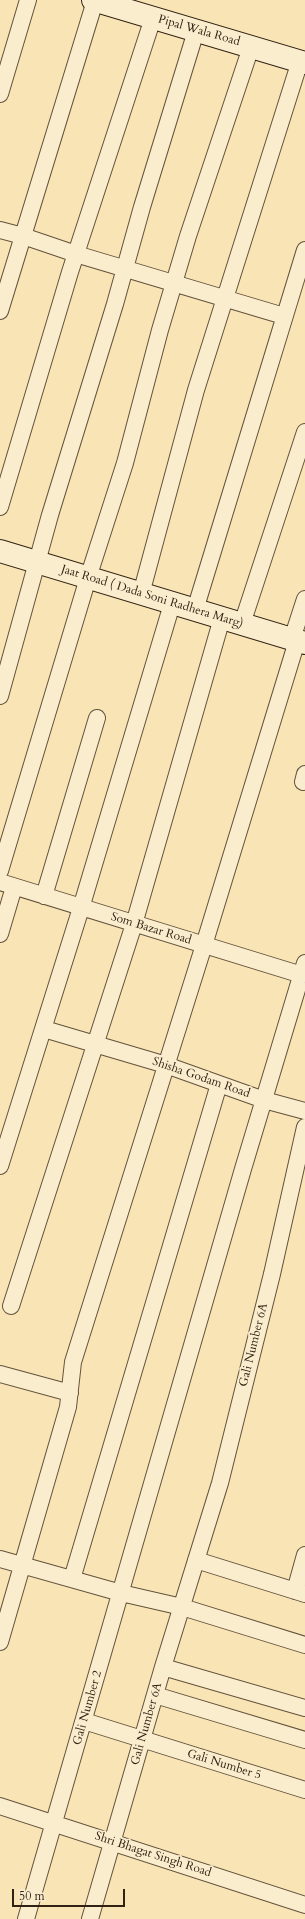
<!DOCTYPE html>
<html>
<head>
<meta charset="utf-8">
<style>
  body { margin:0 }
  #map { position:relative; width:305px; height:1919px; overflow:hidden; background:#f8e4b4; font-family:Cardo,serif }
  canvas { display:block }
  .scale { position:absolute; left:12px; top:1889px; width:113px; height:18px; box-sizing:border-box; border:2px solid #322213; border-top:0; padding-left:5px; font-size:12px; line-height:14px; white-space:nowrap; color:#322213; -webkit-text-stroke:3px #faedce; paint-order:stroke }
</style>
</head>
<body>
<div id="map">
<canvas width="305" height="1919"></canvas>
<div class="scale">50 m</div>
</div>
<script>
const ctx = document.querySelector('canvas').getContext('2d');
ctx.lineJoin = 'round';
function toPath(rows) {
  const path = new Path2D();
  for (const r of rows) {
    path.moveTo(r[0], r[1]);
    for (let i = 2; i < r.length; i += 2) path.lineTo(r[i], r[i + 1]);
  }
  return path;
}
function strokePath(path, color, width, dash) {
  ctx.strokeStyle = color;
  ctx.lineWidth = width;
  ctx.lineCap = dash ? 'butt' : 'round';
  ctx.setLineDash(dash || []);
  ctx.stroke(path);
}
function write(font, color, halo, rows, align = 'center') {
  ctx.font = font + ' Cardo,serif';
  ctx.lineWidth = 3.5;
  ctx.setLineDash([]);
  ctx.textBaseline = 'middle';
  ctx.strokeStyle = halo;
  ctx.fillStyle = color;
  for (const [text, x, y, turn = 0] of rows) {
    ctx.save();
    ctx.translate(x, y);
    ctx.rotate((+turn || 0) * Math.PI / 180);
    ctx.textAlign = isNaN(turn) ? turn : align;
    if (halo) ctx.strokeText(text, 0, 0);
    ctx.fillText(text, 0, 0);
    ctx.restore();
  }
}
const street = toPath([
  [0,94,28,0],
  [0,230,23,236,76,254,284,316],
  [0,311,95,1],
  [0,507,70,272,153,18],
  [141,594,196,390,300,61],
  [195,610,305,250],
  [242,624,305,432],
  [292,639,305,599],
  [0,696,50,515,115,304,142,207,196,31],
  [303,782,305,774],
  [0,871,88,578,125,463,160,330,188,236,251,47],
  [0,882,302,975],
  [44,896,97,718],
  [0,934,14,887],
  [44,1029,166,1065,264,1100,305,1111],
  [0,1166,81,908,172,604],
  [11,1306,134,924,222,618],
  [0,1374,70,1393],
  [0,1559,121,1593,182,1607,305,1645],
  [196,1560,305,1594],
  [72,1579,219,1084],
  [295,1591,305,1555],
  [0,1642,68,1407,73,1362,204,945,297,641],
  [163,1667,305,1708],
  [155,1695,305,1740],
  [84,1721,305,1790],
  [0,1806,305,1905],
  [26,1919,243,1169,305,963],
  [90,1919,163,1667,220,1483,272,1274,305,1127]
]);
const secondary = toPath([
  [93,0,305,63],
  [0,551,305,643]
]);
const streetNames = [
  ["Pipal Wala Road",199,31,16],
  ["Jaat Road ( Dada Soni Radhera Marg)",152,597,17],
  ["Som Bazar Road",151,929,17],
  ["Shisha Godam Road",201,1078,19],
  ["Gali Number 6A",254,1345,-76],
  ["Gali Number 2",88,1708,-74],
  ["Gali Number 6A",147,1724,-74],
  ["Gali Number 5",224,1765,17],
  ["Shri Bhagat Singh Road",153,1855,18]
];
strokePath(street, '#64523b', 18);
strokePath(secondary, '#322213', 24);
strokePath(street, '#faedce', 16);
strokePath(secondary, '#faedce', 22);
write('12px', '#322213', '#faedce', streetNames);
</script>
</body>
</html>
